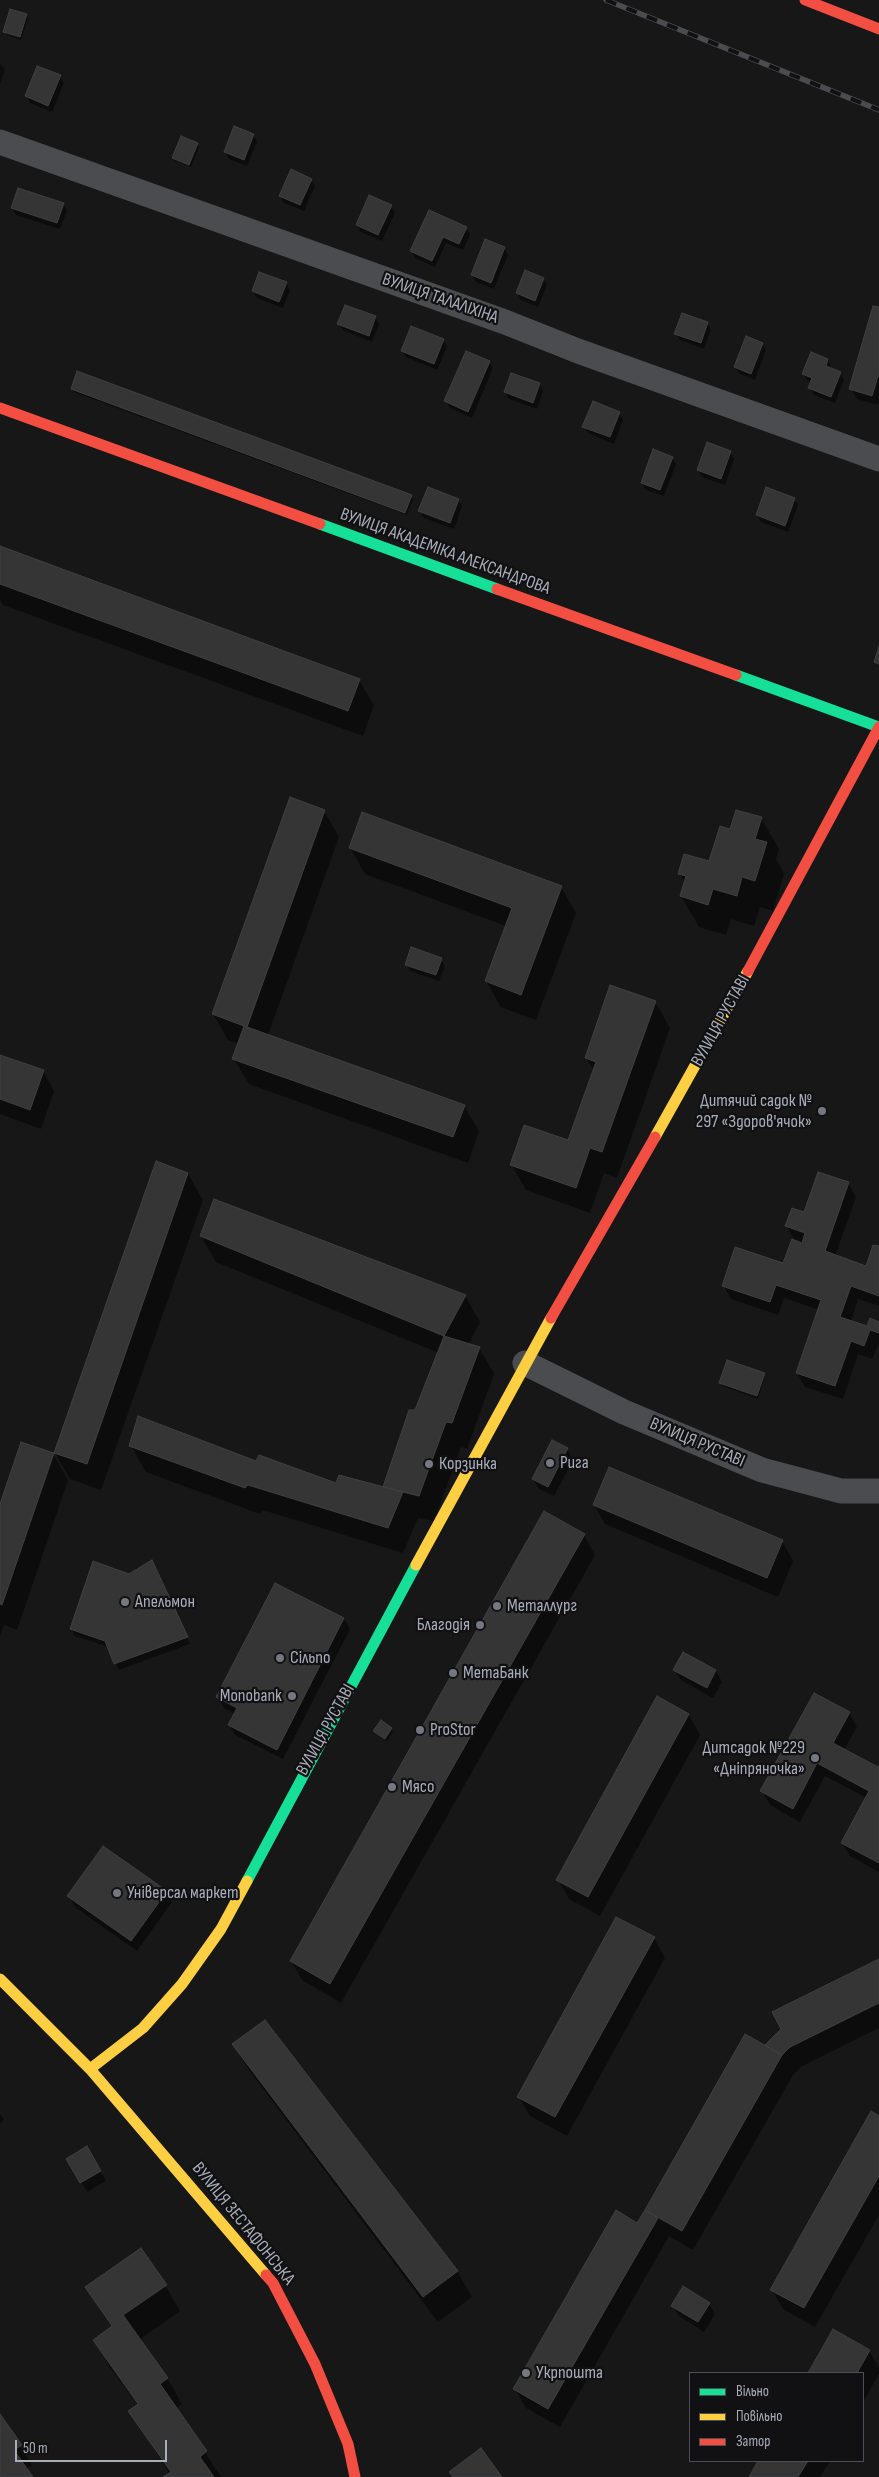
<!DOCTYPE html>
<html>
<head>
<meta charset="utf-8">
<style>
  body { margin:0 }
  #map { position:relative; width:879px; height:2477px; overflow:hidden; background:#171717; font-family:"Sofia Sans Condensed",sans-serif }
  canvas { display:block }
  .legend { position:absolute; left:689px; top:2372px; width:175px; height:90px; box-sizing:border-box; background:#111113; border:1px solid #4d4f55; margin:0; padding:6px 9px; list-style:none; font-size:15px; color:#a8adb8 }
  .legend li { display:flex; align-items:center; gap:10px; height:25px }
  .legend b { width:25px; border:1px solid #4d4f55 }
  .scale { position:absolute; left:15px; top:2440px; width:152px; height:22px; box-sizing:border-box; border:2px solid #a8adb8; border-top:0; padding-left:6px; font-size:15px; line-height:18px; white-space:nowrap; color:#a8adb8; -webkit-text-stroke:4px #111113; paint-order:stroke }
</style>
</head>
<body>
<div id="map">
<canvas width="879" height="2477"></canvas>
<ul class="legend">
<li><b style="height:6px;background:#16e098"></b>Вільно</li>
<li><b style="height:6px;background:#ffcf43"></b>Повільно</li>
<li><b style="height:6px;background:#f24e42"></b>Затор</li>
</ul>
<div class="scale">50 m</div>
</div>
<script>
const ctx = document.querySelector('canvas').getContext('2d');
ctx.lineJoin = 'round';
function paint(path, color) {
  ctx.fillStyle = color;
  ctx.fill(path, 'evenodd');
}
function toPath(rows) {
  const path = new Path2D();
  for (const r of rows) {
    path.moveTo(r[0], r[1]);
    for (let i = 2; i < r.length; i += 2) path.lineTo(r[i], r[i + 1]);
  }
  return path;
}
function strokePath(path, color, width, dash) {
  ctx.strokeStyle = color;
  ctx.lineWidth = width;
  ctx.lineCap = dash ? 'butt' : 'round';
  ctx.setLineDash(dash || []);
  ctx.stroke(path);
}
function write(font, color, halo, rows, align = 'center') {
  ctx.font = font + ' "Sofia Sans Condensed",sans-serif';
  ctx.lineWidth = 4.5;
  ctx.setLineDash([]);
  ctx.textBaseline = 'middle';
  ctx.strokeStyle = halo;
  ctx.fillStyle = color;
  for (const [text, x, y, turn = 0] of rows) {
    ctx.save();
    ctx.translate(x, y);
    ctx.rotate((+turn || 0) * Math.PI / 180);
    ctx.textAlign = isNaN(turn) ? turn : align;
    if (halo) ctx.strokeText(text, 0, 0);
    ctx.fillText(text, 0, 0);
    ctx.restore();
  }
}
const shadow = toPath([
  [26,15,28,18,21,40,7,35,5,32],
  [0,63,5,70,0,83],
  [60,76,64,83,52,112,30,103,27,96],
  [253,135,257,142,247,166,229,159,225,152],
  [197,144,199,147,191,167,175,161,173,158],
  [311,180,315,186,304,211,284,203,280,196],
  [63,204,67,211,60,229,16,215,12,208],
  [391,206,395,213,382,241,361,232,357,225],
  [429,211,466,228,470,235,463,250,446,243,435,267,415,258,411,251],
  [504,248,508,255,494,289,476,282,472,275],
  [543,279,547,285,538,307,521,300,517,293],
  [286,283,290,290,283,308,257,298,253,291],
  [879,308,879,402,878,405,857,399,851,389],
  [375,317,379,324,372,342,343,330,339,324],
  [707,323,711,330,704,349,680,340,676,334],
  [443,340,447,347,437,370,406,357,402,351],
  [762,344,766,350,755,380,739,373,735,367],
  [828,360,831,369,840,373,844,380,835,403,814,395,810,388,812,382,807,380,804,374],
  [489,362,493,368,472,418,450,408,446,401],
  [539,384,543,391,537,409,509,399,505,392],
  [72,389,411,496,413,499,407,515,74,392],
  [619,413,623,420,614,444,588,433,584,427],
  [730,452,734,459,725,485,702,477,698,470],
  [672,458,676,464,664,496,646,490,642,483],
  [794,499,798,505,788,532,761,522,757,515],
  [458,500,462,506,454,529,424,518,420,511],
  [0,548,359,680,374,705,363,736,3,605,0,599],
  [324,811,339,837,268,1035,464,1106,479,1131,468,1163,249,1084,234,1059,239,1044,228,1040,213,1014],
  [761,818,779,849,776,859,784,874,773,911,760,907,754,926,731,919,726,935,699,927,681,896,685,883,680,874,710,863,731,831],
  [350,848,561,887,576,913,536,1020,501,1007,486,981,506,926,365,874],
  [441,959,445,966,439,981,410,971,406,964],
  [655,1002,670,1028,617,1178,604,1173,590,1213,526,1190,511,1164,569,1142,594,1071,586,1058],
  [0,1056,43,1071,54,1091,41,1129,0,1114],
  [188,1174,203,1200,101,1490,70,1479,55,1453],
  [848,1183,856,1197,835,1256,867,1267,879,1248,879,1306,858,1299,851,1322,868,1328,879,1323,879,1343,872,1359,858,1354,843,1399,805,1387,797,1373,819,1310,784,1298,778,1315,731,1299,723,1285,784,1265,795,1242,787,1226],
  [201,1236,465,1296,480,1322,468,1345,479,1348,494,1374,467,1449,461,1447,434,1521,418,1518,403,1553,263,1510,260,1514,146,1472,131,1446,257,1462,337,1484,383,1488,439,1353,216,1262],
  [764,1374,765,1377,758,1399,722,1386,720,1383],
  [567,1449,573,1460,554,1496,539,1489,533,1479],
  [53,1454,68,1480,17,1630,4,1625,0,1636,0,1507],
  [594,1505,782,1541,793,1561,778,1597,605,1524],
  [584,1535,595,1555,341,2003,302,1980,291,1961],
  [155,1569,190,1644,119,1670,109,1647,75,1636,71,1629,129,1575],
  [344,1619,350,1629,283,1759,235,1735,229,1725,235,1714,224,1708,218,1697],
  [684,1654,716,1671,722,1682,713,1698,681,1680,675,1670],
  [658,1698,689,1715,700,1735,600,1916,569,1899,558,1880],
  [849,1713,857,1727,844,1750,879,1767,879,1872,850,1856,842,1843,867,1798,825,1776,800,1822,770,1805,762,1791],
  [391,1729,393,1732,387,1741,375,1731],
  [166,1891,172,1902,137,1951,75,1907,69,1896],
  [654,1938,665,1958,567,2136,530,2116,519,2097],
  [879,1960,879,2028,801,2067,793,2075,693,2250,669,2236,560,2427,526,2408,515,2389,638,2224,746,2036,765,2047,782,2029],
  [234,2045,457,2271,472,2297,438,2322,249,2070],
  [0,2114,4,2119,0,2124],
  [879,2117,879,2215,815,2327,783,2309,772,2290],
  [87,2148,106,2181,87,2192,68,2159],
  [165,2285,180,2311,139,2340,167,2378,182,2404,176,2408,221,2477,165,2477,170,2474,130,2412,138,2406,109,2366,95,2340,112,2328,86,2288],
  [709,2304,715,2314,704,2332,679,2316,673,2306],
  [834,2331,869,2351,879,2368,879,2374,863,2402,863,2373,809,2373],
  [0,2416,32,2465,26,2469,31,2477,0,2477],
  [760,2461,830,2461,820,2477,751,2477]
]);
const building = toPath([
  [10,9,27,14,20,37,3,32,10,9],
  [37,66,61,75,48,106,25,96,37,66],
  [234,126,254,134,244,160,224,152,234,126],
  [181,136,198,143,189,165,172,158,181,136],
  [291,169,312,179,300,205,279,196,291,169],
  [18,188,64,203,57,223,11,208,18,188],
  [369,195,392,205,378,235,356,225,369,195],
  [429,210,467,227,459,244,443,237,432,261,410,251,429,210],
  [485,239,505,247,491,283,471,275,485,239],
  [525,270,544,278,535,301,516,293,525,270],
  [259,272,287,282,279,302,252,291,259,272],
  [345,305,376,316,369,336,337,324,345,305],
  [873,306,879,307,879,373,872,396,849,389,873,306],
  [682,313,708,322,701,343,674,334,682,313],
  [411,326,444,339,434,364,401,351,411,326],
  [746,336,763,343,751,374,734,367,746,336],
  [466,351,490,361,468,412,444,401,466,351],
  [811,352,828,359,826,366,841,372,831,397,808,388,812,378,802,374,811,352],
  [77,371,412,495,405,513,71,389,77,371],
  [511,373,540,383,533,403,504,392,511,373],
  [593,401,620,412,610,437,582,427,593,401],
  [707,442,731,451,721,479,697,470,707,442],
  [653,449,673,457,660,490,641,483,653,449],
  [428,487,459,499,450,523,418,511,428,487],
  [766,487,795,498,785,526,756,515,766,487],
  [0,546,360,679,348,711,0,584,0,546],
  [879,646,879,664,874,662,879,646],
  [290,797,325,810,247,1027,465,1105,453,1137,232,1059,244,1026,212,1014,290,797],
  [736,810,762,817,755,839,767,842,755,881,742,877,737,896,713,889,708,905,680,896,686,876,678,874,684,854,709,861,720,826,730,829,736,810],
  [362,812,562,886,521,995,485,981,512,908,349,848,362,812],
  [411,947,442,958,436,975,405,965,411,947],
  [610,985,656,1001,602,1152,590,1148,576,1188,510,1165,524,1125,568,1140,596,1062,585,1058,610,985],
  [0,1055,44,1070,30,1110,0,1099,0,1055],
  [156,1161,188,1173,87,1464,54,1453,156,1161],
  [818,1172,849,1182,825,1251,866,1266,873,1245,879,1246,879,1296,851,1286,840,1317,867,1326,870,1318,879,1322,879,1333,870,1330,864,1346,851,1341,835,1386,796,1373,821,1300,776,1285,770,1302,722,1286,735,1247,783,1263,792,1239,802,1243,805,1233,785,1226,792,1208,804,1212,818,1172],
  [214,1199,466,1295,444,1336,200,1236,214,1199],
  [444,1336,480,1347,452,1423,446,1422,419,1496,383,1487,409,1410,415,1410,444,1336],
  [727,1360,765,1373,757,1396,719,1383,727,1360],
  [138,1416,256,1461,259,1455,336,1483,339,1475,403,1492,388,1528,248,1485,245,1488,129,1446,138,1416],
  [552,1440,568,1448,548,1487,532,1479,552,1440],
  [21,1442,54,1453,2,1605,0,1604,0,1504,21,1442],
  [609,1467,783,1540,767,1578,593,1505,609,1467],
  [544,1511,585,1534,330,1984,290,1961,544,1511],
  [152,1560,188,1637,114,1664,105,1641,70,1629,93,1561,129,1574,152,1560],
  [275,1583,344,1618,277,1750,228,1725,237,1708,216,1697,275,1583],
  [683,1652,716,1670,707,1688,673,1670,683,1652],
  [814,1693,850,1712,833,1743,878,1767,879,1765,879,1863,841,1843,869,1791,817,1763,793,1809,760,1791,814,1693],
  [657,1696,689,1714,588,1897,556,1880,657,1696],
  [381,1720,392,1728,385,1739,373,1731,381,1720],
  [103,1846,167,1891,131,1941,67,1896,103,1846],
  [616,1917,655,1937,555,2117,517,2097,616,1917],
  [879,1959,879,2003,790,2047,782,2055,765,2045,781,2029,772,2012,879,1959],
  [265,2020,458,2271,423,2297,232,2044,265,2020],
  [745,2034,782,2055,682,2231,645,2210,745,2034],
  [871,2111,879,2116,879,2176,804,2308,770,2290,871,2111],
  [87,2146,101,2171,80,2183,66,2159,87,2146],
  [616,2210,637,2223,645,2210,658,2218,548,2409,513,2389,616,2210],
  [141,2248,167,2285,123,2315,168,2378,160,2384,207,2451,200,2457,214,2477,163,2477,171,2472,128,2411,138,2404,93,2340,112,2326,85,2287,141,2248],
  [683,2286,710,2303,698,2322,671,2306,683,2286],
  [833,2329,870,2350,857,2373,808,2373,833,2329],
  [0,2414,22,2445,14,2450,33,2477,0,2477,0,2414],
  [481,2448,502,2477,453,2477,449,2472,481,2448],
  [758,2461,808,2461,798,2477,749,2477,758,2461]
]);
const street = toPath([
  [0,142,505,322,578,351,879,459],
  [525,1363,624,1412,762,1470,841,1491,879,1491]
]);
const fast = toPath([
  [320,524,497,589],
  [736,675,879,727],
  [247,1881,416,1565]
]);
const slow = toPath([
  [655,1137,748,971],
  [416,1565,551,1318],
  [0,1979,90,2069,266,2275],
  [90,2069,143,2028,182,1984,221,1929,247,1881]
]);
const jam = toPath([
  [805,0,879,29],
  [0,408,320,524],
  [497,589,736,675],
  [748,971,879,727],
  [551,1318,655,1137],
  [266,2275,273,2283,315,2364,348,2444,355,2477]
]);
const rail = toPath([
  [606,0,879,110]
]);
const markers = [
  [822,1111,5,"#757880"],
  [550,1463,5,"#757880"],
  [429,1464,5,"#757880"],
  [125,1602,5,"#757880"],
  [497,1606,5,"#757880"],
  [480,1625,5,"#757880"],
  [280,1658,5,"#757880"],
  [453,1673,5,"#757880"],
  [292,1696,5,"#757880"],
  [420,1730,5,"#757880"],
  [815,1758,5,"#757880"],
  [392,1787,5,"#757880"],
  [117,1893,5,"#757880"],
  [526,2373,5,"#757880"]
];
const streetNames = [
  ["ВУЛИЦЯ ТАЛАЛІХІНА",440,299,19],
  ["ВУЛИЦЯ АКАДЕМІКА АЛЕКСАНДРОВА",445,552,20],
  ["ВУЛИЦЯ РУСТАВІ",721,1021,-61],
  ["ВУЛИЦЯ РУСТАВІ",697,1443,23],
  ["ВУЛИЦЯ РУСТАВІ",326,1730,-61],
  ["ВУЛИЦЯ ЗЕСТАФОНСЬКА",243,2224,51]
];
const poiNames = [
  ["Дитячий садок №",812,1101,"right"],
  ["297 «Здоров'ячок»",812,1122,"right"],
  ["Рига",560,1463],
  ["Корзинка",439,1464],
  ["Апельмон",135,1602],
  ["Металлург",507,1606],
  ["Благодія",470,1625,"right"],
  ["Сільпо",290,1658],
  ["МетаБанк",463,1673],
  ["Monobank",282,1696,"right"],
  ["ProStor",430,1730],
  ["Дитсадок №229",805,1748,"right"],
  ["«Дніпряночка»",805,1769,"right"],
  ["Мясо",402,1787],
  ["Універсал маркет",127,1893],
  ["Укрпошта",536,2373]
];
paint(shadow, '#0007');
paint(building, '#353536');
strokePath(building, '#3f4043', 1);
strokePath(street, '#4b4c50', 25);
strokePath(fast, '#16e098', 11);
strokePath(slow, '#ffcf43', 11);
strokePath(jam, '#f24e42', 11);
strokePath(rail, '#4b4c4f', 5.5);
strokePath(rail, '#111113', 4, [11]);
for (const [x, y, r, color] of markers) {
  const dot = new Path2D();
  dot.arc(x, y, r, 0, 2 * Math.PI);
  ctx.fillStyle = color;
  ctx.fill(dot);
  strokePath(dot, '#111113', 2);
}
write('18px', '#a8adb8', '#111113', streetNames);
write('18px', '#a8adb8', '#111113', poiNames, 'left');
</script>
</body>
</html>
